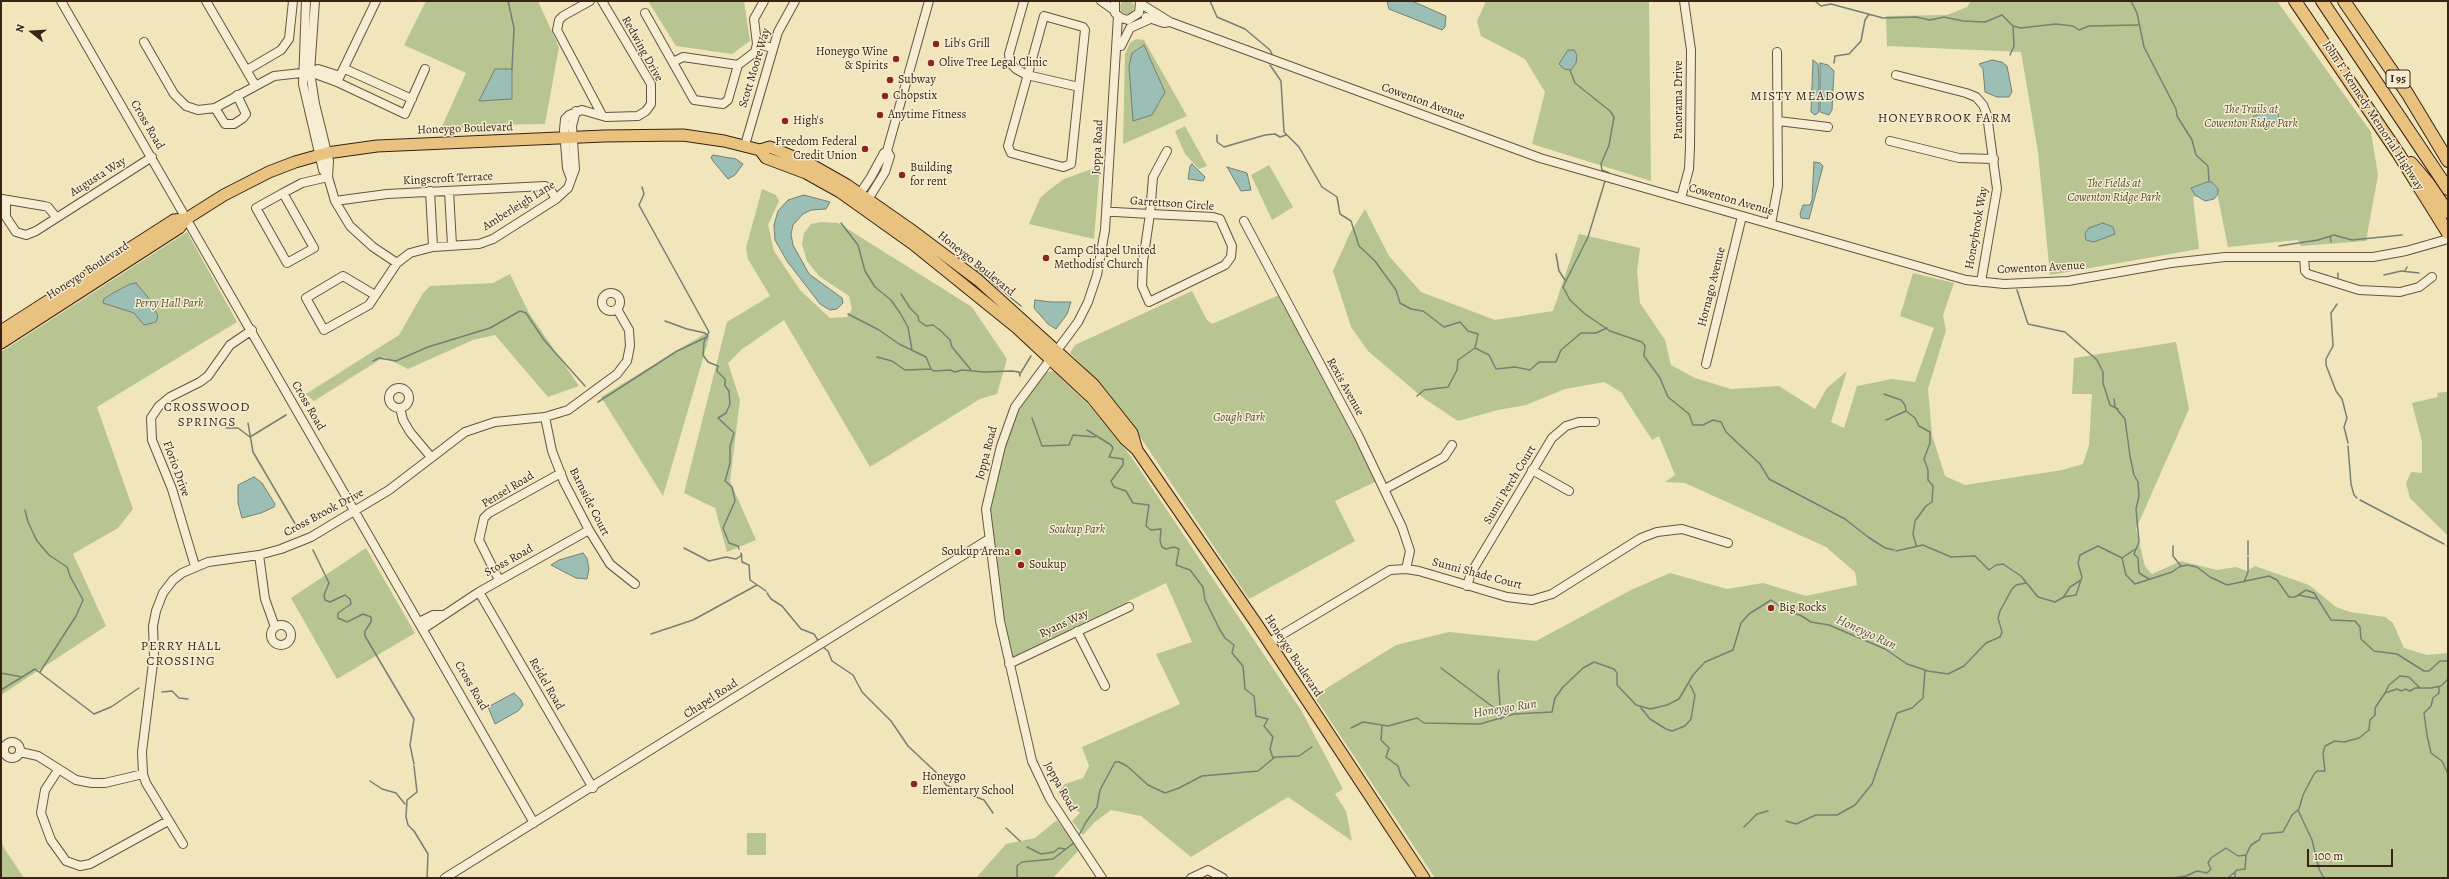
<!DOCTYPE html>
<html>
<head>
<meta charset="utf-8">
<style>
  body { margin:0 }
  #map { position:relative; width:2449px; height:879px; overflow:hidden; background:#f1e5bc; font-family:Alegreya,serif }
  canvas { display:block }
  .frame { position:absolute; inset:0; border:2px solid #3b2214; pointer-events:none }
  .north { position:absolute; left:12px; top:12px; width:40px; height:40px; -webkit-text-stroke:3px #f6eed3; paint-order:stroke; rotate:287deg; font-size:11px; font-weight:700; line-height:16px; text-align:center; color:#3b2214 }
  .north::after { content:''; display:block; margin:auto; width:14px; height:18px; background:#3b2214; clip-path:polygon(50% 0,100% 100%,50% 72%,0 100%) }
  .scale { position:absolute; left:2307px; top:849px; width:86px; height:18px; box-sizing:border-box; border:2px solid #3b2214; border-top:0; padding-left:5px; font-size:12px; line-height:14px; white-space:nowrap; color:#3b2214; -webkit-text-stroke:3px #f6eed3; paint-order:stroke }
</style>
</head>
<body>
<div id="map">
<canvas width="2449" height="879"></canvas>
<div class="frame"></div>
<div class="north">N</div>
<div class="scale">100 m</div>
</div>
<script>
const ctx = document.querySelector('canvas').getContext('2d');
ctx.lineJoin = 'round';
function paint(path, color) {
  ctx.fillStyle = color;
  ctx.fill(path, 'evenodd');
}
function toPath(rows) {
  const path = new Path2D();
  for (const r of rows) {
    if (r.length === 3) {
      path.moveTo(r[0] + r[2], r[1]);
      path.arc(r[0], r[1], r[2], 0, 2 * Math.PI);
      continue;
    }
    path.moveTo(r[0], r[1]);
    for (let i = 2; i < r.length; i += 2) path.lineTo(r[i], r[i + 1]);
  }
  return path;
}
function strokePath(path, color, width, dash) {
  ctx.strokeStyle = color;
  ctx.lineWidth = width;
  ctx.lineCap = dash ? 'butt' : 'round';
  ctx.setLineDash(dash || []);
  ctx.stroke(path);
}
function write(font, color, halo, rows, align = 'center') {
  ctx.font = font + ' Alegreya,serif';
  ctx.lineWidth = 3;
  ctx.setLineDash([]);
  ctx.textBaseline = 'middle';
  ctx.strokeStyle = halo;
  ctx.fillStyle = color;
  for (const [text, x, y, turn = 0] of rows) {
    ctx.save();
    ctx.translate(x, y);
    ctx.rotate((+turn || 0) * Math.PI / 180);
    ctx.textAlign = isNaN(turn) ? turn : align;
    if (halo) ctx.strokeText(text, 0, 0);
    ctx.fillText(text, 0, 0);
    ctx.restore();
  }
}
const green = toPath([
  [1127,7,7],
  [426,1,538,1,559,47,545,124,485,125,440,131,466,73,404,45],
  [648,1,744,1,750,41,732,54,676,46],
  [1486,1,1649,1,1651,181,1532,144,1545,92,1525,59,1481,36,1477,21],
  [1971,1,2277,1,2371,132,2378,175,2366,241,2301,246,2298,240,2228,247,2217,193,2193,197,2199,249,2050,275,2038,152,2021,52,1887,46,1886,16,1947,15,1967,7],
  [1136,39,1144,40,1187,116,1123,144,1125,54,1130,43],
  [1185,126,1207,166,1199,169,1185,154,1175,131],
  [1269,165,1293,207,1272,220,1251,175],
  [1100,166,1094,239,1029,224,1040,198,1049,190,1064,179],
  [762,189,776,195,779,201,768,225,774,251,800,290,830,318,847,317,852,309,849,296,819,276,807,261,802,244,804,233,811,224,821,222,838,223,972,307,1007,359,997,394,980,399,870,467,784,320,741,350,728,363,740,400,730,481,756,540,727,552,715,508,684,493,727,322,770,296,748,259,746,248],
  [1365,209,1389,256,1421,292,1495,320,1553,311,1579,234,1640,248,1637,271,1640,303,1665,340,1671,365,1695,378,1731,389,1779,386,1815,409,1827,388,1847,371,1831,422,1844,428,1857,386,1892,379,1915,382,1934,328,1900,316,1913,273,1954,283,1943,315,1946,330,1928,389,1932,435,1945,476,1965,485,2062,470,2083,464,2089,445,2092,394,2072,394,2074,358,2176,342,2189,409,2136,529,2145,566,2152,574,2181,561,2217,570,2236,567,2247,571,2255,566,2309,585,2336,607,2350,612,2385,617,2393,623,2404,648,2427,655,2448,653,2448,878,1435,878,1314,696,1396,645,1449,632,1536,641,1631,590,1670,573,1727,589,1763,583,1806,596,1857,585,1855,572,1826,547,1685,483,1665,482,1675,475,1659,436,1652,440,1621,392,1604,382,1565,389,1526,405,1498,410,1458,421,1422,397,1368,351,1351,327,1333,271,1350,233],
  [187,232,237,322,97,407,133,509,118,528,73,554,106,626,1,695,1,352],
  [510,274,529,313,579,386,548,397,495,335,473,340,408,369,384,357,314,401,306,394,399,335,423,293,430,286,493,283],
  [1192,291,1207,320,1212,324,1279,295,1377,481,1335,501,1355,541,1249,599,1122,410,1098,381,1070,353,1075,345],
  [706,333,709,338,663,496,601,397],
  [1053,371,1090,406,1130,455,1301,710,1343,789,1335,794,1346,811,1352,841,1288,797,1191,857,1141,816,1111,810,1095,822,1083,835,1072,821,1080,813,1057,793,1065,784,1083,778,1089,766,1082,747,1180,704,1156,654,1192,642,1166,583,1011,658,1006,638,990,523,990,506,997,471,1014,417,1025,399,1047,372],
  [2444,392,2448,392,2448,536,2410,498,2406,483,2411,472,2422,473,2422,442,2412,403,2438,397,2437,393],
  [366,548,415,633,337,679,291,598],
  [1057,820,1080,849,1053,878,976,878,1006,844,1035,838],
  [747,833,766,833,766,855,747,855],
  [1,840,4,848,24,878,1,878]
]);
const water = toPath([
  [1387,1,1412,1,1446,16,1445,27,1442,30,1389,9,1387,1],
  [1144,45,1165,92,1152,115,1133,121,1129,66,1132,53,1144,45],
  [1568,50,1574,50,1577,55,1576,63,1571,70,1564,69,1559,64,1568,50],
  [1813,60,1818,64,1819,81,1819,109,1818,113,1815,115,1811,112,1813,60],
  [1992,60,2002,62,2007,66,2012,92,2009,97,1997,97,1985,92,1983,69,1979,64,1992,60],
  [1820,63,1828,65,1834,71,1832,110,1829,115,1820,112,1820,63],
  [495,69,512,69,512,99,479,101,495,69],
  [2269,108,2278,112,2279,121,2262,127,2261,123,2254,120,2253,117,2269,108],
  [713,155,736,159,743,164,735,175,728,179,713,161,711,157,713,155],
  [1814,162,1820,163,1823,166,1809,219,1801,218,1800,214,1803,205,1810,205,1812,200,1814,162],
  [1192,164,1205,177,1203,181,1188,179,1190,166,1192,164],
  [1227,167,1247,173,1251,190,1241,191,1227,167],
  [2207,182,2212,182,2218,189,2218,194,2214,199,2205,201,2195,195,2191,188,2207,182],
  [804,195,830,202,826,209,811,210,803,214,793,225,791,234,793,245,809,274,842,298,843,303,837,309,830,310,820,304,787,261,775,240,774,225,778,211,788,200,804,195],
  [2103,223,2113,227,2115,234,2094,242,2086,240,2085,233,2089,228,2103,223],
  [136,283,150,300,158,316,156,322,144,325,134,313,103,303,104,299,113,293,130,284,136,283],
  [1035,300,1051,302,1071,302,1067,314,1056,329,1048,324,1034,308,1035,300],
  [254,477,262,483,275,504,274,507,261,513,242,518,238,503,238,485,254,477],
  [583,553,587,558,589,569,587,579,576,578,551,565,559,560,583,553],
  [514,693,521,700,523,705,518,711,495,724,488,707,514,693]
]);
const stream = toPath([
  [508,1,514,28,512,69],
  [1210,1,1217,17,1245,29,1270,50,1272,54],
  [1791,1,1800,1],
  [1815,1,1821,6,1831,4,1883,18,1916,17,1930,20,1944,17,1963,21,1985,22,2002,15,2013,26,2021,28,2056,24,2073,26,2079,30,2089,26,2138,25],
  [2121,1,2126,1],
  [2131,1,2137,13,2144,47,2176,109,2177,116,2192,140,2196,155,2208,166,2209,181],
  [2010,55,2014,46,2013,26],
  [1834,63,1835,56,1849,54,1861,41,1865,20,1869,14],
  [1270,65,1281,81,1284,132,1299,147,1322,187,1337,197,1340,214,1351,221,1359,246,1375,261,1396,290,1400,303,1411,309,1423,311,1444,327,1460,322,1468,331,1478,334,1475,348,1458,360,1457,370,1448,387,1424,390,1417,396],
  [1570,70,1575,83,1610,111,1614,117,1609,145,1601,164,1602,170,1609,173],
  [1217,135,1217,142,1224,147,1265,135,1275,134,1280,137,1286,135],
  [1605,181,1588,237,1563,287,1570,300,1585,314,1610,331,1642,342,1645,346,1644,356,1660,378,1668,397,1689,414,1693,425,1703,425,1713,420,1721,422,1726,432,1760,464,1769,479,1845,519,1868,537,1885,548,1894,550],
  [642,187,644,194,639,205,709,332,704,342,703,355,708,362,718,366,717,371,725,379,725,386,729,391,730,404,726,413,718,418,734,433,730,446,730,463,725,481,732,487,735,501,723,528,729,543,738,546,739,549],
  [841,223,858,245,865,271,875,287,891,300,900,313,908,327,912,350],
  [2330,236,2331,242],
  [2279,246,2318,240,2334,235,2352,240,2402,235],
  [1556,254,1559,271,1565,280],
  [977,270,1021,306],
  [2405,271,2407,267],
  [2338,273,2338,280],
  [2384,275,2401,271,2419,273],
  [2017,290,2028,324,2065,332,2097,360,2103,372,2103,383,2110,405,2118,409],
  [901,294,910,308,918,316,919,321,926,326,933,325,940,330,950,340,952,347,971,370],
  [2337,304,2331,313,2333,346,2326,359,2326,365,2336,391,2342,399,2347,418,2344,427,2348,443],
  [848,314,879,330,899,344,926,357,931,369],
  [665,321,687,329,705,333,708,336],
  [1475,348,1489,355,1496,369,1515,367,1530,370,1539,362,1556,362,1561,350,1581,333,1596,333,1607,328],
  [877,357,892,361,905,370,931,369,934,371,950,370,955,372,962,370,984,372,1012,371,1019,372,1020,376],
  [373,361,379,358,396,361,428,347,490,328,520,311,526,313,544,340,585,386],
  [1020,374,1031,356],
  [1884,394,1901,400,1905,405,1906,411],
  [2114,399,2115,407,2125,419,2130,456,2134,475,2138,482,2139,496,2136,509,2139,542,2134,554],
  [598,402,677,351,707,337],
  [1906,411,1915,418,1919,426,1930,432,1930,443,1924,459,1928,470,1928,480,1933,486,1932,502,1926,506,1915,521,1913,534,1916,545],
  [1032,418,1042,446,1069,445,1073,435,1095,437],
  [1886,420,1906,411],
  [248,423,253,452,297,527],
  [226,428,238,428,250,437],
  [1087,430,1111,445,1113,448,1109,457,1123,459,1123,465,1111,481,1114,487,1126,491,1133,503,1149,505,1146,526,1151,530,1161,529,1160,541,1162,547,1166,549,1174,547,1179,549,1176,565,1190,570,1203,587,1205,600,1220,630,1225,638,1234,645,1232,653,1243,666,1245,689,1254,696,1256,716,1268,719,1264,726,1273,737,1270,749,1273,758],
  [250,437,286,415],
  [2348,446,2351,484,2354,495,2357,498],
  [2360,500,2444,544],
  [25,510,28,522,37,541,49,555,67,567,70,576,83,600,76,616,40,672],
  [2173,546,2173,556,2181,566],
  [2447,546,2448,546],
  [684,548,709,561,726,557,736,559,742,555],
  [313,550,329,583,324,595,325,600,330,602,345,595,350,599,351,604,338,613,338,618,347,622,363,614,371,617,371,622,365,631,365,636,414,719,410,745,414,764],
  [1896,551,1923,545,1951,557,1975,556,1989,570,1996,565,2003,564,2021,576,2038,597,2055,602,2064,597,2076,595,2082,577,2078,563,2080,555,2098,546,2122,558,2126,575,2135,584,2172,572,2179,567,2187,565,2197,567,2210,577,2227,585,2269,576,2277,580,2289,597,2295,597,2306,590,2314,593,2331,620,2355,621,2360,627,2361,639,2374,651,2397,654,2424,671,2429,671,2440,661,2448,661],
  [741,553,742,562,749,565,750,580,766,591],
  [2134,554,2138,558,2139,573,2149,579],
  [2248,555,2248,541],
  [2122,558,2137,548],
  [2244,582,2248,572,2248,557],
  [767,593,771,599,782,606,801,629,814,634,819,642],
  [2298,595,2318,599],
  [2063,598,2070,587,2081,580],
  [651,634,693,620,757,585],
  [823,647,828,651,832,661,853,675,862,692,891,721,908,746,941,777,946,785,984,800,993,813],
  [1441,668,1501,713],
  [1499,670,1498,676,1501,719],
  [1,673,22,677],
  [2439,687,2439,693,2433,698,2431,706,2424,713,2427,735,2431,753,2442,761,2448,774],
  [1,690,35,669,94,714,111,707,139,688],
  [162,692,172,691,179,698,188,699],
  [2385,693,2389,685,2400,676,2409,677,2420,688],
  [1641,708,1650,719,1666,729,1672,731,1685,726,1691,719,1695,695,1690,685],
  [1382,726,1381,740,1389,748,1386,757,1398,766,1401,776,1409,786],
  [1351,728,1363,722,1388,726,1417,718,1424,723,1480,724,1514,714,1552,712,1555,698,1563,687,1583,668,1594,662,1614,669,1617,673,1617,685,1636,705,1650,709,1667,705,1679,699,1693,675,1705,662,1733,650,1741,623,1749,614,1771,600,1790,613,1800,615,1811,622,1829,625,1885,649,1907,664,1928,671,1948,674,1964,666,1986,643,2000,637,2002,632,1998,618,2000,611,2012,589,2016,585,2026,583],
  [414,766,417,792,407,800,406,817,408,825,414,831,428,854,427,878],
  [370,781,382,789,396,793,405,804],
  [2298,810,2312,840,2319,869,2324,878],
  [1786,821,1796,824,1816,815,1837,815,1855,805,1872,784,1897,713,1912,708,1923,698,1925,670],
  [1744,827,1757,814,1768,811],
  [1006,828,1020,841],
  [1078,837,1086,822,1097,807,1100,790,1115,762,1119,762,1127,766,1148,785,1165,793,1179,788,1202,776,1258,771,1275,757,1299,756,1312,747],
  [1027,847,1041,854,1054,852,1059,848,1065,849],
  [1017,878,1017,866,1022,862,1053,859,1075,842],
  [2172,878,2186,876,2197,871,2207,873,2211,869,2208,863,2211,858,2226,848,2238,856,2246,855],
  [2228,878,2237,870,2245,869,2246,855,2251,845,2259,840,2262,834,2283,832,2292,815,2299,809,2303,795,2314,774,2317,771,2325,771,2323,753,2325,746,2335,741,2344,742,2359,738,2369,730,2370,720,2375,715,2375,708,2385,693,2397,689,2402,691,2405,689,2410,691,2415,688,2431,688,2441,686,2448,679,2448,671],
  [2235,878,2235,872]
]);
const minor = toPath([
  [61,1,534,823],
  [206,1,255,85],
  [306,1,303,84,323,170,328,177,335,201,350,226,373,247,397,263],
  [315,1,310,72,315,104,329,161,328,177],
  [590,1,563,16,559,20,557,30,602,115],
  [1024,1,1009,54,1010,63,1016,69,1027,75,1079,87],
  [1101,1,1114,10],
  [1115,1,1115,13,1121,18,1128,20,1139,13,1140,2],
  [1141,4,1170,22,1540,158,1966,280,2004,284,2068,281,2171,263,2225,257,2373,257,2406,251,2448,239],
  [645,13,694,100,723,104,728,100,738,65,755,52,757,44,754,19,764,1],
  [1044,16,1083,27,1085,30,1071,164,1063,167,1011,153,1008,146,1044,16],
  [1146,17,1164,23,1170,22],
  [144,42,174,94,186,106,198,110,215,108,274,76,310,72,318,69,340,76],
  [757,44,773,48],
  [1121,46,1130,28,1150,19],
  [673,62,683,57,738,65],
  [345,69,412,99],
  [247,70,281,50,289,39,293,1],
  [310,72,337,82,405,114,425,69],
  [1896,75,1966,93,1976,97,1983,105,1987,115,1997,189,1981,282],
  [338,80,376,1],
  [215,108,225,124,234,124,243,118,246,114,237,95],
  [1778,121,1828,127],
  [1890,141,1959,158,1994,159],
  [745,145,778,32,795,1],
  [571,179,567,168,564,130,565,119,569,115,582,110,606,117,638,116,646,111,651,104,651,84,602,1],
  [430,191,433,247],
  [449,191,452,245],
  [283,193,314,248,287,263,256,208,283,193,302,183,328,177],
  [857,198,871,177,884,153,887,151,929,1],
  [1681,198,1689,169,1690,147,1691,50,1684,1],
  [2,199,44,206,48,207,56,217],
  [6,200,6,217,16,232,26,235,36,231,152,157],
  [335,201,387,194,545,186,550,189,556,199],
  [866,203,885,172,890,156,887,151],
  [1107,212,1115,212,1150,214,1213,217,1220,219,1232,246,1231,257,1225,265,1149,302,1142,286,1143,261,1150,214,1153,177,1167,151],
  [1244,221,1358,435,1402,527,1410,551,1406,569],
  [1771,224,1778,186,1777,52],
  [2304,257,2305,271,2308,274,2359,290,2400,292,2419,287,2432,277],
  [611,302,9],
  [375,295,343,276,306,298,324,330,369,305,397,263,410,253,433,247,479,244,493,239,556,199,568,188,575,169,572,126,576,111],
  [1706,364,1742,216],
  [399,398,10],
  [400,408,403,420,410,432,431,457],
  [545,417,552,451,564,482,589,530,610,564,635,584],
  [1532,470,1569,491],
  [1385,489,1444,457,1452,445],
  [259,555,265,599,275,627],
  [195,566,172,489,152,440,151,418,159,406,170,397,200,382,208,376,230,345,252,330],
  [499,580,479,540,484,518,489,513,561,473],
  [1467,586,1471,573,1552,438,1566,426,1579,422,1595,422],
  [479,592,593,788],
  [419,622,433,615,442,615],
  [281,635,10],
  [423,629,479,592,589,530],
  [1077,631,1105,686],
  [1268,643,1390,570,1406,569,1419,571,1507,597,1532,600,1552,594,1641,538,1657,532,1682,529,1728,543],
  [1009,664,1129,607],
  [12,750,8],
  [20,752,38,756,76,780,92,783,105,783,143,774],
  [58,770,45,790,41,813,51,840,66,861,80,866,90,864,168,821],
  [183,844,146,783,143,774,142,752,154,655,153,626,156,611,163,593,173,580,182,573,208,562,259,555,281,549,311,537,389,490,465,432,495,422,545,417,568,410,617,374,627,361,630,346,629,330,617,309],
  [445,878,989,539],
  [1102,878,1050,799,1032,761,1000,621,986,509,1001,446,1015,407,1078,322,1088,302,1097,275,1105,230,1118,16],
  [1191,878,1208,870,1223,878]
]);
const major = toPath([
  [760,150,766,158,806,173,840,192,913,244,1017,328,1093,399,1125,439,1137,450,1258,626,1424,878],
  [1,331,174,220,186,219],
  [1,343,179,228,186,219,224,195,269,172,295,162,327,153,377,146,604,136,683,135,724,141,760,150,770,147,810,164,847,185,910,229,978,280,1093,384,1132,433,1137,450]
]);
const highway = toPath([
  [2295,1,2398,153,2448,233],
  [2322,1,2448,189],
  [2344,1,2407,93,2448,161],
  [2411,163,2428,183,2448,212]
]);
const markers = [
  [936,44,4,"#8f2418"],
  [896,59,4,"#8f2418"],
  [931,63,4,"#8f2418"],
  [890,80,4,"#8f2418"],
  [885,96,4,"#8f2418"],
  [880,115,4,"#8f2418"],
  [785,121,4,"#8f2418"],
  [865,149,4,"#8f2418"],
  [902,175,4,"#8f2418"],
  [1046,258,4,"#8f2418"],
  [1018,552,4,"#8f2418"],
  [1021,565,4,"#8f2418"],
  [1771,608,4,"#8f2418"],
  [914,784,4,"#8f2418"]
];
const shields = [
  [2398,79,24]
];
const shieldNames = [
  ["I 95",2398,79]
];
const poiNames = [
  ["Lib's Grill",944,44],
  ["Honeygo Wine",888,52,"right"],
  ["& Spirits",888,66,"right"],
  ["Olive Tree Legal Clinic",939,63],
  ["Subway",898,80],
  ["Chopstix",893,96],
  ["Anytime Fitness",888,115],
  ["High's",793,121],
  ["Freedom Federal",857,142,"right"],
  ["Credit Union",857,156,"right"],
  ["Building",910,168],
  ["for rent",910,182],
  ["Camp Chapel United",1054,251],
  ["Methodist Church",1054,265],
  ["Soukup Arena",1010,552,"right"],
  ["Soukup",1029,565],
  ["Big Rocks",1779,608],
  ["Honeygo",922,777],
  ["Elementary School",922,791]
];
const streetNames = [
  ["Redwing Drive",642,49,61],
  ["Scott Moore Way",755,68,-73],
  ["Panorama Drive",1679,100,-90],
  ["Cowenton Avenue",1423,102,20],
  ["John F. Kennedy Memorial Highway",2373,116,57],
  ["Cross Road",147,125,60],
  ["Honeygo Boulevard",465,129,-2],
  ["Joppa Road",1098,147,-87],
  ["Augusta Way",98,177,-32],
  ["Kingscroft Terrace",448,179,-3],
  ["Cowenton Avenue",1731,200,16],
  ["Garrettson Circle",1172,204,4],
  ["Amberleigh Lane",519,206,-32],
  ["Honeybrook Way",1977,228,-80],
  ["Honeygo Boulevard",976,264,39],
  ["Cowenton Avenue",2041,268,-3],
  ["Honeygo Boulevard",88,271,-33],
  ["Hornago Avenue",1712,287,-76],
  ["Rexis Avenue",1345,387,61],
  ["Cross Road",308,406,60],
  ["Joppa Road",987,453,-75],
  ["Florio Drive",176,469,70],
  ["Sunni Perch Court",1510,485,-59],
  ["Pensel Road",508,490,-31],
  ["Barnside Court",589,502,63],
  ["Cross Brook Drive",324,513,-28],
  ["Stoss Road",509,561,-29],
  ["Sunni Shade Court",1477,574,15],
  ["Ryans Way",1064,624,-25],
  ["Honeygo Boulevard",1293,656,57],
  ["Reidel Road",546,684,60],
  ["Cross Road",471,686,60],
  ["Chapel Road",711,699,-33],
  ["Joppa Road",1060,787,61]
];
const parkNames = [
  ["The Trails at",2251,110],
  ["Cowenton Ridge Park",2251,124],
  ["The Fields at",2114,184],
  ["Cowenton Ridge Park",2114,198],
  ["Perry Hall Park",169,304],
  ["Gough Park",1239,418],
  ["Soukup Park",1077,530]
];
const neighbourhoodNames = [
  ["MISTY MEADOWS",1808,97],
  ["HONEYBROOK FARM",1945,119],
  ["CROSSWOOD",207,408],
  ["SPRINGS",207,423],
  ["PERRY HALL",181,647],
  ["CROSSING",181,662]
];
const waterNames = [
  ["Honeygo Run",1866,633,25],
  ["Honeygo Run",1505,709,-9]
];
paint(green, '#b8c592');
paint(water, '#9bbfb4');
strokePath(water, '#758074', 1);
strokePath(stream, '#758074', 1.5);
strokePath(minor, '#68533e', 10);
strokePath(major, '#3b2214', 13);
strokePath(highway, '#3b2214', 14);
strokePath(minor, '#f6eed3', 8);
strokePath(major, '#e8c27e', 11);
strokePath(highway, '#e8c27e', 12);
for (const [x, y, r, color] of markers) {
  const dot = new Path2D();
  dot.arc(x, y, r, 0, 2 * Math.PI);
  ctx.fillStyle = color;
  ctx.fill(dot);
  strokePath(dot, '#f6eed3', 1.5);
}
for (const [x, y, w] of shields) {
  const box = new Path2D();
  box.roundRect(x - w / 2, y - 9, w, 18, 3);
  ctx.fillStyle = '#f6eed3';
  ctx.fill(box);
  strokePath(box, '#3b2214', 1);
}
write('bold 11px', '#3b2214', null, shieldNames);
write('12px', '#3b2214', '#f6eed3', poiNames, 'left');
write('12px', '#3b2214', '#f6eed3', streetNames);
write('italic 12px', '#5a4b34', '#f6eed3', parkNames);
ctx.letterSpacing = '1px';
write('13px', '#3b2214', '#f6eed3', neighbourhoodNames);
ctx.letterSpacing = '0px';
write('italic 13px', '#585144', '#f6eed3', waterNames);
</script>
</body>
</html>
